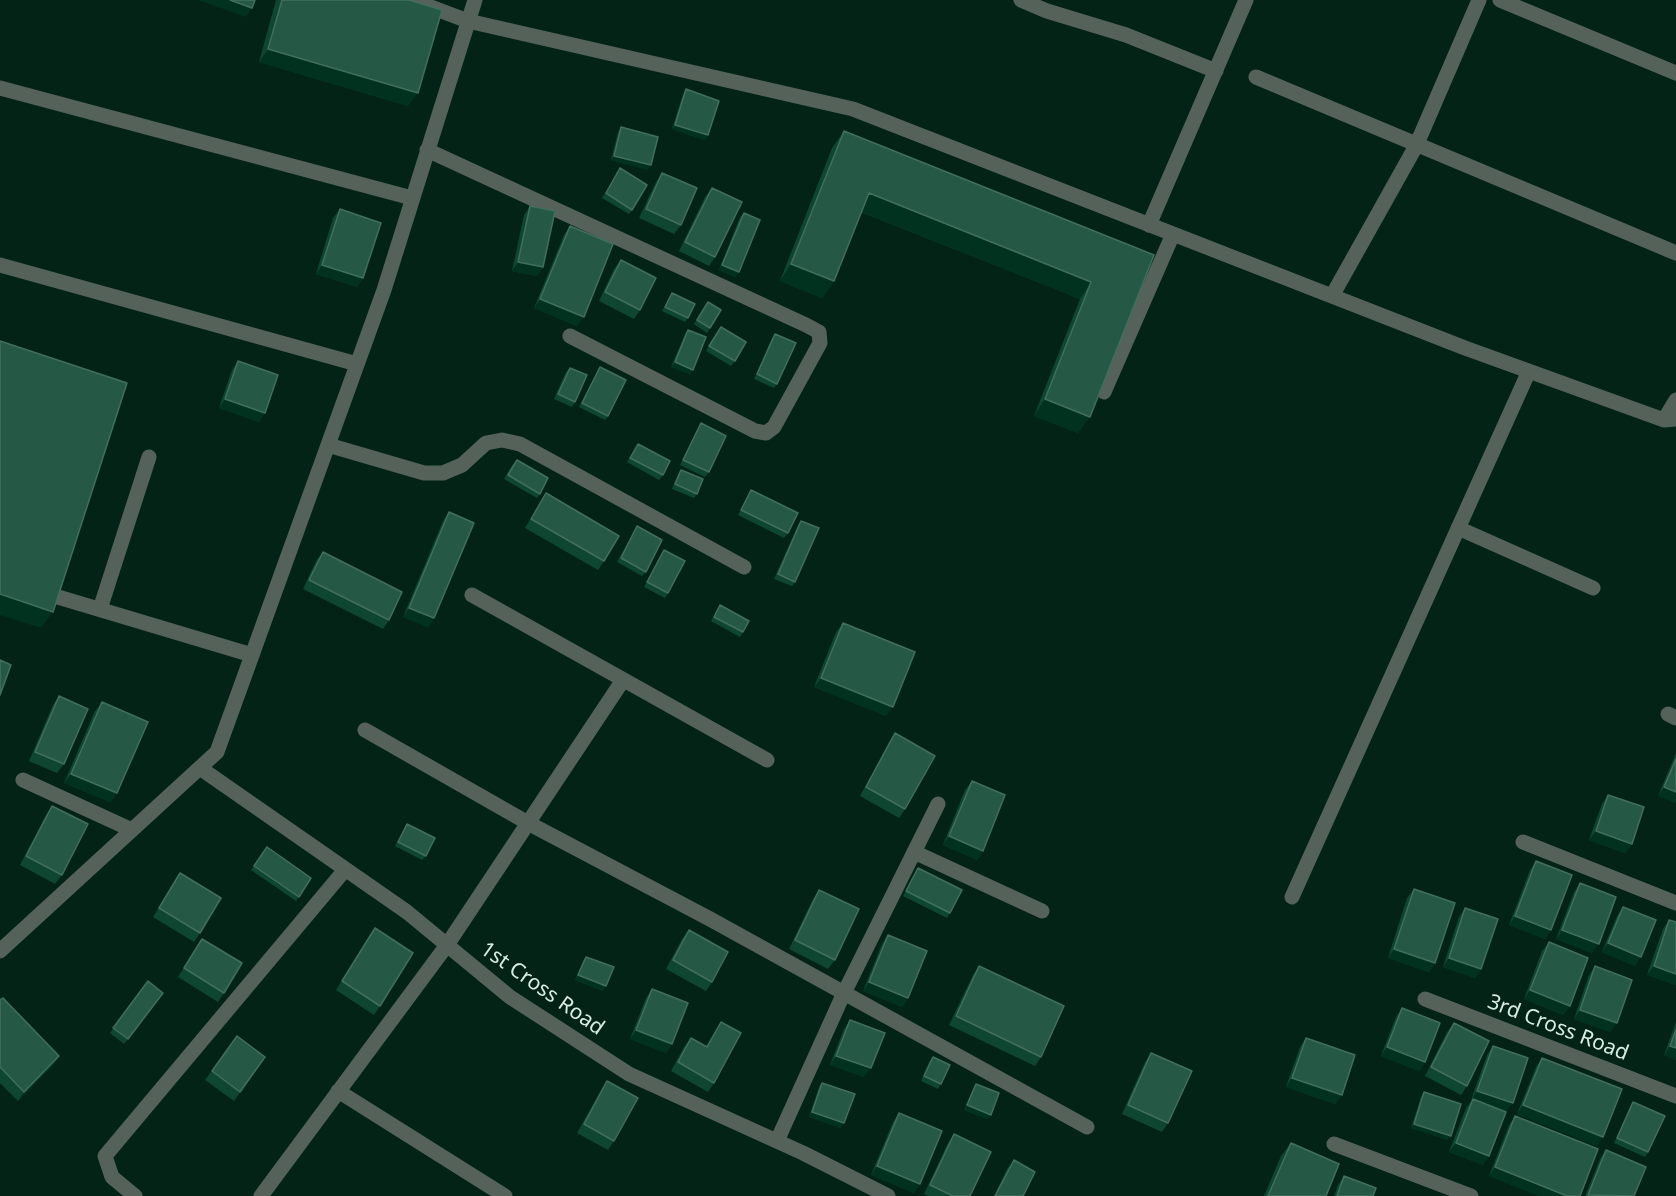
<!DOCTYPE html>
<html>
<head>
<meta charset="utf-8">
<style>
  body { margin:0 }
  canvas { display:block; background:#022315 }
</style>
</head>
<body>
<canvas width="1676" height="1196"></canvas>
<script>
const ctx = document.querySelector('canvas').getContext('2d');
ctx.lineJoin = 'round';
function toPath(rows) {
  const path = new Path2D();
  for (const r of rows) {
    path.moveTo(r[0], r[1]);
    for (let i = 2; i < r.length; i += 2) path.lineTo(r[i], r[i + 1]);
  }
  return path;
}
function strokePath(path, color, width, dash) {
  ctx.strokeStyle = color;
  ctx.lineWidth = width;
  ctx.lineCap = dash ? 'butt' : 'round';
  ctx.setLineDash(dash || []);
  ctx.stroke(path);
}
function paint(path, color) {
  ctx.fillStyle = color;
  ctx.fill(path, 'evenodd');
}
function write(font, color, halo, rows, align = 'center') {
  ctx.font = font + ' "Noto Sans",sans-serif';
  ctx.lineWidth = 5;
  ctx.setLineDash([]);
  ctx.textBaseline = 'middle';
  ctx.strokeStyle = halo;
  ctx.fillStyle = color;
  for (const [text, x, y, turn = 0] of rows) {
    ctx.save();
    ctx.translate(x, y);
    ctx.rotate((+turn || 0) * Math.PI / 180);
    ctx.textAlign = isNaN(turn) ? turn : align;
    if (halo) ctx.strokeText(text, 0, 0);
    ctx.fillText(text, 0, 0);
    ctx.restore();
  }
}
const service = toPath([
  [412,0,468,21],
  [1021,0,1047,11,1126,35,1216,71],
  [1149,225,1246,0],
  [1104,392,1173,234],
  [58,597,252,655],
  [100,609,149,457]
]);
const minor = toPath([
  [1500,0,1676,73],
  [468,21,853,109,1465,348,1664,420,1676,419],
  [1256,77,1676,253],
  [0,88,412,198],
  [427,150,806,325,819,332,820,343,774,427,766,433,755,431,570,336],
  [0,265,357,364],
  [1332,296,1416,146,1479,0],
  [1664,420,1676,400],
  [328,445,424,473,443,473,462,465,486,443,502,440,520,444,744,567],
  [1458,528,1593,588],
  [472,595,767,760],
  [1668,714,1676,718],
  [365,730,528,823,710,919,1087,1127],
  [200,768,407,912,510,997,629,1074,803,1153,888,1196],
  [23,780,132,830],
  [1523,842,1676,903],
  [914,852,1042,911],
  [1292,897,1529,371],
  [0,951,217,752,384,290,475,0],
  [1425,999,1676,1096],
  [338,1091,505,1196],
  [777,1141,843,995,938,804],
  [1334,1144,1471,1196],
  [135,1196,112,1177,105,1156,344,871],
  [261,1196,447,945,623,680]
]);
const wall = toPath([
  [276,0,409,0,408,106,259,62],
  [686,89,708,135,705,140,672,129,683,94],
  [621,127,648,170,611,160,618,132],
  [844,131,1154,255,1078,433,1034,416,1080,299,861,212,834,281,822,298,780,281,832,148],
  [620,168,632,210,629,214,602,198],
  [662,173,681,225,674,234,639,218,656,182],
  [712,188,715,257,709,266,679,251,705,197],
  [530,206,543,267,537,276,512,271,524,215],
  [340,209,363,278,357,287,316,274,333,218],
  [744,213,739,272,735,277,719,270,740,217],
  [570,226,577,326,534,308,564,235],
  [621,260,640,310,634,319,599,301,614,269],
  [672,293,688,318,685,322,662,311],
  [708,302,721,310,707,333,694,324],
  [721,327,735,361,731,366,706,351],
  [688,330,693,370,690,374,671,367,685,334],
  [775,334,777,384,774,388,754,379,772,338],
  [238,361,265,413,259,422,219,408,232,370],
  [600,367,608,416,605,420,579,407],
  [570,368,575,402,572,407,554,399,566,372],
  [701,423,709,472,705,477,680,465],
  [638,444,663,475,659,480,627,462],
  [513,464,540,494,537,498,504,479],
  [681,470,697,494,694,498,672,489,678,474],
  [751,490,788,533,784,538,738,515],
  [546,493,604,561,598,570,525,528],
  [449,512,434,618,428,627,403,617,443,521],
  [801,521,795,582,792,586,774,579,798,525],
  [637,526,646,572,642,576,617,562],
  [664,550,668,593,665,598,644,587],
  [323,552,389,620,383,629,303,589,316,561],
  [720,605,743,632,740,637,711,621],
  [843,623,886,716,814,687,836,632],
  [59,696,64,764,57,773,29,761,53,705],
  [102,702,117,793,110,802,64,783,95,711],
  [895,733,905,809,899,818,860,796,889,742],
  [1676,753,1676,803,1658,796],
  [972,781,983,851,977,860,943,845,965,790],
  [1608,795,1632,844,1625,853,1589,840,1602,804],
  [52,806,62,875,55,884,20,865,46,815],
  [407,824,426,856,422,860,395,846],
  [267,847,311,878,296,901,251,870],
  [1536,861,1551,930,1545,939,1509,925,1530,870],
  [918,868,950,913,947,918,903,896],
  [180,873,200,933,194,942,153,917],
  [1580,883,1592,953,1556,939,1574,892],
  [1414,889,1435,963,1429,972,1388,958,1407,898],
  [819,890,835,960,828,969,789,949,813,899],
  [1623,907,1635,966,1602,952,1617,916],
  [1465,908,1481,969,1475,978,1443,967,1459,917],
  [1669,920,1676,985,1647,975,1663,929],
  [375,928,380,1006,374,1015,336,990],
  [689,930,712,982,706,991,666,969,682,939],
  [888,935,908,998,902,1007,863,991,882,944],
  [202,939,224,993,218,1002,178,977],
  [1549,942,1570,1006,1563,1015,1524,999,1542,951],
  [586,957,603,991,575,980,583,961],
  [979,966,1041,1057,1035,1066,949,1025,973,975],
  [1595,966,1610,1032,1574,1019,1589,975],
  [148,981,163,993,124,1044,110,1033],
  [652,989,672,1044,666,1053,630,1039,646,998],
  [0,1000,59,1056,53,1065,18,1101,0,1083],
  [1402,1008,1425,1062,1419,1071,1381,1056,1396,1017],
  [850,1020,864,1077,830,1065,844,1029],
  [721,1022,714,1083,708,1092,671,1071,684,1047,691,1038,706,1046],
  [1676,1022,1676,1060,1664,1055],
  [1454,1023,1467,1086,1461,1095,1425,1076,1447,1032],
  [237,1036,265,1057,234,1101,205,1080],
  [1306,1038,1342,1095,1335,1104,1286,1087,1300,1047],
  [1493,1046,1506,1112,1502,1111,1483,1165,1449,1152,1466,1108,1472,1100,1471,1100,1487,1055],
  [1151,1053,1168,1123,1162,1132,1122,1114,1145,1062],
  [933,1057,941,1084,938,1089,921,1081,929,1062],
  [1542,1058,1597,1146,1517,1114,1536,1067],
  [607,1081,614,1141,608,1150,577,1133,601,1090],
  [822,1083,841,1128,809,1117,819,1087],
  [976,1084,987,1119,964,1110,973,1089],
  [1424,1092,1448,1140,1411,1128,1421,1097],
  [1633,1102,1648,1152,1645,1157,1614,1143,1630,1107],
  [899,1113,914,1193,871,1175,893,1122],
  [1515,1116,1580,1196,1489,1176,1509,1125],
  [954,1134,970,1196,928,1196,924,1194,948,1143],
  [1291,1143,1326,1196,1264,1196,1281,1156],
  [1606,1150,1634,1196,1585,1196,1600,1159],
  [1014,1160,1023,1196,994,1196,1007,1169],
  [1344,1176,1373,1196,1334,1196,1338,1185]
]);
const shadedWall = toPath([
  [198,0,230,0,252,8,246,17],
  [268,49,418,93,408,106,259,62],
  [675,125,708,135,705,140,672,129],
  [614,156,651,165,648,170,611,160],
  [869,193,1091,282,1080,299,857,210],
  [518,262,543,267,537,276,512,271],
  [791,264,834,281,822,298,780,281],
  [322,265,363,278,357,287,316,274],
  [722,265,739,272,735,277,719,270],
  [540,299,584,317,577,326,534,308],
  [675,362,693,370,690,374,671,367],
  [225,399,265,413,259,422,219,408],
  [1045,399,1090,417,1078,433,1034,416],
  [0,594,53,612,41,628,0,615],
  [409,608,434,618,428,627,403,617],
  [821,678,893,707,886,716,814,687],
  [71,774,117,793,110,802,64,783],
  [1664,787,1676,792,1676,803,1658,796],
  [1596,831,1632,844,1625,853,1589,840],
  [949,836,983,851,977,860,943,845],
  [1515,916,1551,930,1545,939,1509,925],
  [1562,930,1599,944,1592,953,1556,939],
  [1608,943,1641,957,1635,966,1602,952],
  [1394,949,1435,963,1429,972,1388,958],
  [1449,958,1481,969,1475,978,1443,967],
  [1654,966,1676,974,1676,985,1647,975],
  [578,975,606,986,603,991,575,980],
  [869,982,908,998,902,1007,863,991],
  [1530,990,1570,1006,1563,1015,1524,999],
  [1580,1010,1617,1023,1610,1032,1574,1019],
  [636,1030,672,1044,666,1053,630,1039],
  [1670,1046,1676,1048,1676,1060,1664,1055],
  [1387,1047,1425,1062,1419,1071,1381,1056],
  [59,1056,53,1065,18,1101,24,1092],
  [836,1056,871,1068,864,1077,830,1065],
  [1292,1078,1342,1095,1335,1104,1286,1087],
  [1477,1091,1513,1103,1506,1112,1471,1100],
  [967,1105,991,1115,987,1119,964,1110],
  [1523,1105,1603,1137,1597,1146,1517,1114],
  [812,1112,844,1123,841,1128,809,1117],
  [1414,1124,1451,1136,1448,1140,1411,1128],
  [1456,1143,1489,1156,1483,1165,1449,1152],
  [877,1166,920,1184,914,1193,871,1175],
  [1495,1167,1567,1196,1538,1196,1489,1176]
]);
const building = toPath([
  [230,0,255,0,252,8,230,0],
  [282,0,409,0,442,10,418,93,268,49,282,0],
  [686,89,719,101,708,135,675,125,686,89],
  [621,127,658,137,651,165,614,156,621,127],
  [844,131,1154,255,1090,417,1045,399,1091,282,869,193,834,281,791,264,844,131],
  [620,168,647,185,632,210,606,193,620,168],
  [662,173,697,188,681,225,646,209,662,173],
  [712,188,742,202,715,257,685,242,712,188],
  [530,206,555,211,543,267,518,262,530,206],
  [340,209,381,223,363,278,322,265,340,209],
  [744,213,760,220,739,272,722,265,744,213],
  [570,226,613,244,584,317,540,299,570,226],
  [621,260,656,278,640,310,605,292,621,260],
  [672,293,695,304,688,318,665,307,672,293],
  [708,302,721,310,710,328,697,320,708,302],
  [721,327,746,342,735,361,709,346,721,327],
  [688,330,706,337,693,370,675,362,688,330],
  [775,334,796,343,777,384,757,374,775,334],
  [0,341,127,383,53,612,0,594,0,341],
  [238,361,278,375,265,413,225,399,238,361],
  [600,367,626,380,608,416,582,403,600,367],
  [570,368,587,375,575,402,558,394,570,368],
  [701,423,726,436,709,472,683,460,701,423],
  [638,444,670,461,663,475,630,458,638,444],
  [517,460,548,478,540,494,508,475,517,460],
  [681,470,703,479,697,494,675,484,681,470],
  [751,490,798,513,788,533,741,510,751,490],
  [546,493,619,536,604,561,531,519,546,493],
  [449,512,474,523,434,618,409,608,449,512],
  [801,521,819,528,795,582,778,574,801,521],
  [637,526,662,540,646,572,621,558,637,526],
  [664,550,685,561,668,593,647,582,664,550],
  [323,552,402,592,389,620,309,580,323,552],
  [720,605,749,621,743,632,714,617,720,605],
  [843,623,915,652,893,707,821,678,843,623],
  [0,660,11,665,0,695,0,660],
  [59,696,88,709,64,764,35,752,59,696],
  [102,702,148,722,117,793,71,774,102,702],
  [895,733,935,756,905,809,866,787,895,733],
  [1676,759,1676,792,1664,787,1676,759],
  [972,781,1005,795,983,851,949,836,972,781],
  [1608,795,1644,807,1632,844,1596,831,1608,795],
  [52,806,88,824,62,875,26,856,52,806],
  [407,824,435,838,426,856,398,842,407,824],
  [267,847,311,878,299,897,254,866,267,847],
  [1536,861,1572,875,1551,930,1515,916,1536,861],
  [918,868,962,890,950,913,906,891,918,868],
  [180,873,221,898,200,933,159,908,180,873],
  [1580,883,1616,897,1599,944,1562,930,1580,883],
  [1414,889,1455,903,1435,963,1394,949,1414,889],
  [819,890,859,909,835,960,795,940,819,890],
  [1623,907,1656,920,1641,957,1608,943,1623,907],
  [1465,908,1498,919,1481,969,1449,958,1465,908],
  [1669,920,1676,922,1676,974,1654,966,1669,920],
  [375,928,413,953,380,1006,342,981,375,928],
  [689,930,728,952,712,982,673,960,689,930],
  [888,935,927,951,908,998,869,982,888,935],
  [202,939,242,963,224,993,184,968,202,939],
  [1549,942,1588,958,1570,1006,1530,990,1549,942],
  [586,957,614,967,606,986,578,975,586,957],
  [979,966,1064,1006,1041,1057,956,1016,979,966],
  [1595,966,1632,980,1617,1023,1580,1010,1595,966],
  [148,981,163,993,128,1039,113,1028,148,981],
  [652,989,688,1003,672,1044,636,1030,652,989],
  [3,998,59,1056,24,1092,0,1067,0,1000,3,998],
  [1402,1008,1440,1023,1425,1062,1387,1047,1402,1008],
  [850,1020,885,1033,871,1068,836,1056,850,1020],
  [721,1022,741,1033,714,1083,678,1062,691,1038,707,1047,721,1022],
  [1454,1023,1489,1041,1467,1086,1431,1067,1454,1023],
  [1676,1030,1676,1048,1670,1046,1676,1030],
  [237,1036,265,1057,240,1092,212,1071,237,1036],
  [1306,1038,1355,1055,1342,1095,1292,1078,1306,1038],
  [1493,1046,1528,1058,1513,1103,1477,1091,1493,1046],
  [1151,1053,1192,1071,1168,1123,1128,1105,1151,1053],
  [933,1057,950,1065,941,1084,924,1076,933,1057],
  [1542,1058,1622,1089,1603,1137,1523,1105,1542,1058],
  [607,1081,638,1098,614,1141,584,1124,607,1081],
  [822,1083,855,1094,844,1123,812,1112,822,1083],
  [976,1084,999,1093,991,1115,967,1105,976,1084],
  [1424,1092,1461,1104,1451,1136,1414,1124,1424,1092],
  [1473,1099,1506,1112,1489,1156,1456,1143,1473,1099],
  [1633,1102,1665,1116,1648,1152,1617,1138,1633,1102],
  [899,1113,942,1131,920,1184,877,1166,899,1113],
  [1515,1116,1598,1149,1580,1196,1567,1196,1495,1167,1515,1116],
  [954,1134,991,1152,970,1196,953,1196,930,1185,954,1134],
  [1291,1143,1339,1164,1326,1196,1268,1196,1291,1143],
  [1606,1150,1646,1167,1634,1196,1588,1195,1606,1150],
  [1014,1160,1035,1172,1023,1196,995,1196,1014,1160],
  [1344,1176,1376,1188,1373,1196,1337,1196,1344,1176]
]);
const streetNames = [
  ["1st Cross Road",542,989,35],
  ["3rd Cross Road",1558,1028,21]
];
strokePath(service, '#54625a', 15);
strokePath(minor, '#54625a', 15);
paint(wall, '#0f4632');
paint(shadedWall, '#01311f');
paint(building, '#255845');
strokePath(building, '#416f5e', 1.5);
write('21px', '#d9ece2', '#022315', streetNames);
</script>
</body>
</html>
